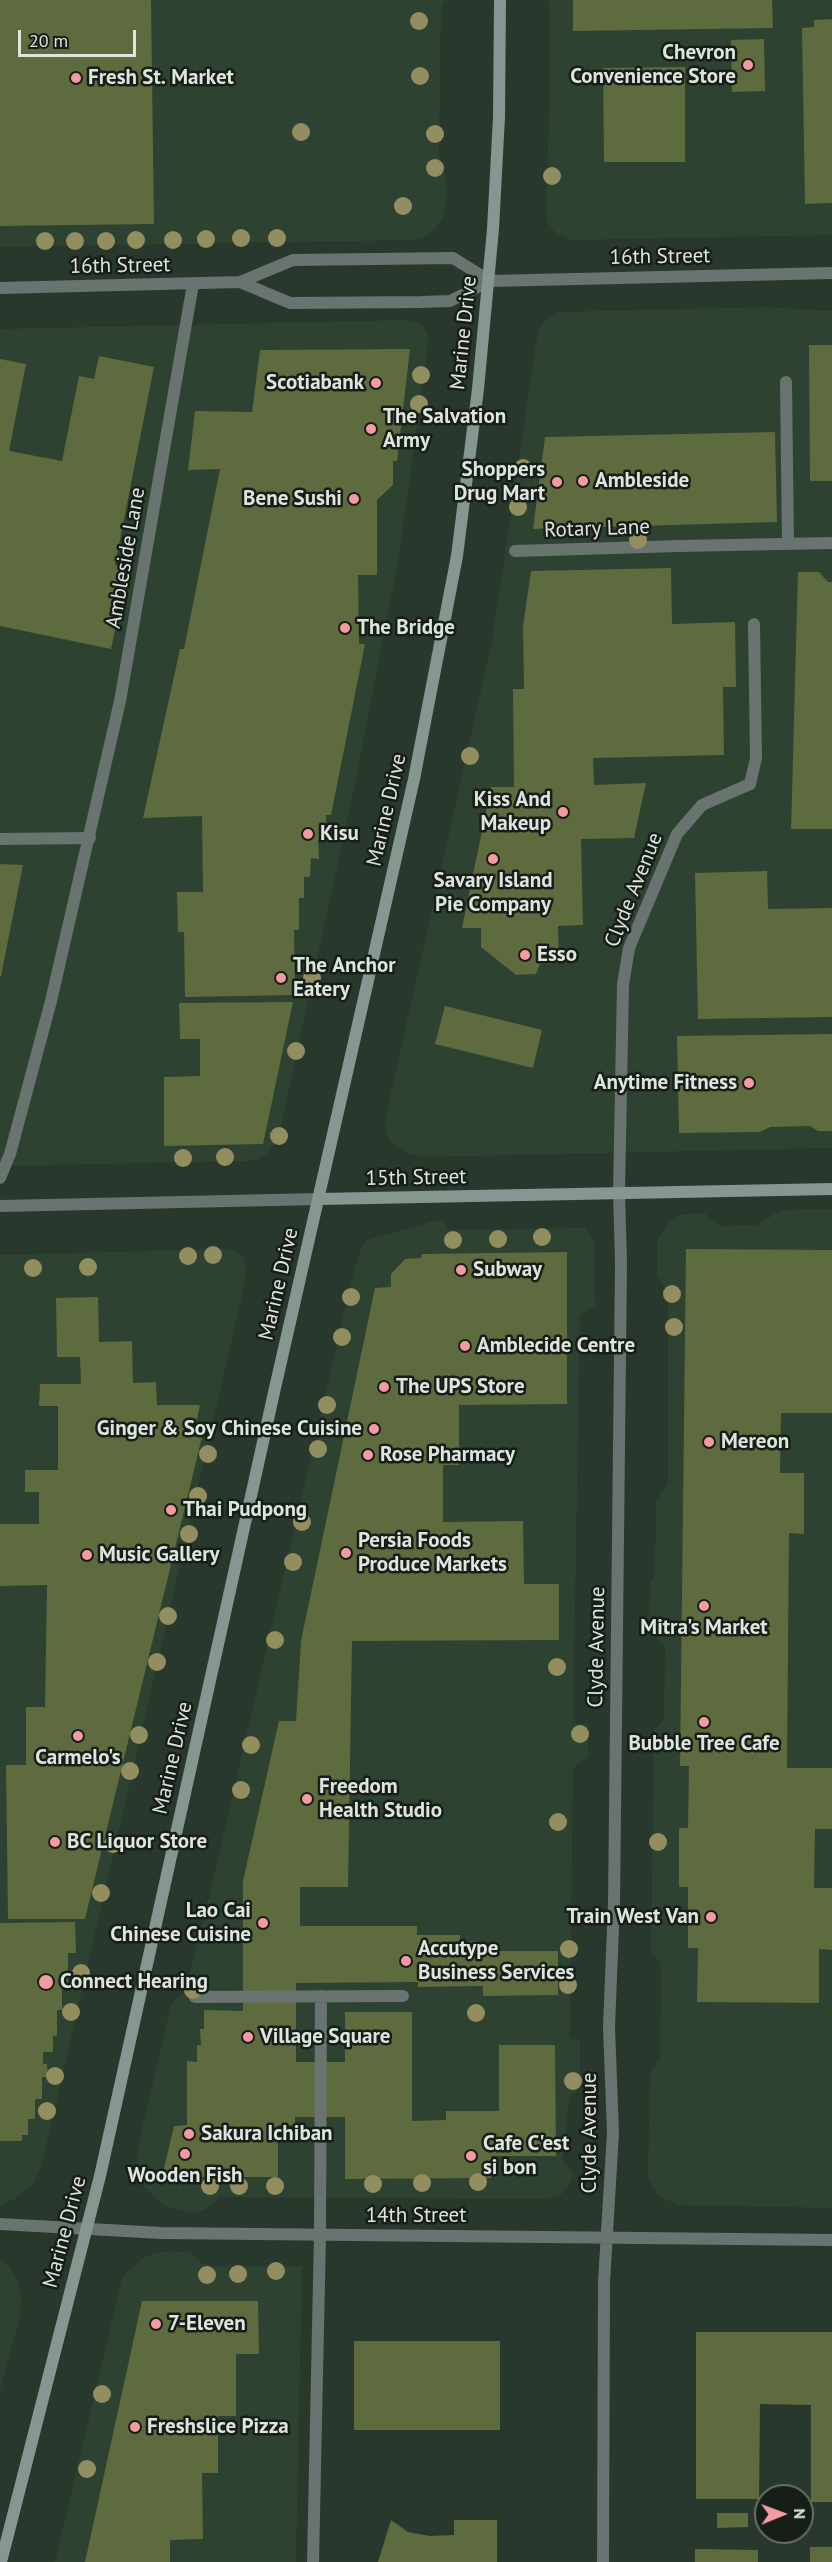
<!DOCTYPE html>
<html>
<head>
<meta charset="utf-8">
<style>
  body { margin:0 }
  #map { position:relative; width:832px; height:2562px; overflow:hidden; background:#29382c; font-family:"PT Sans",sans-serif }
  canvas { display:block }
  .north { position:absolute; left:754px; top:2484px; width:60px; height:60px; box-sizing:border-box; background:#171e18; border:2px solid #666e67; border-radius:50%; rotate:89deg; font-size:16px; font-weight:700; line-height:24px; text-align:center; color:#dce5de }
  .north::after { content:''; display:block; margin:auto; width:21px; height:27px; background:#f49aa2; clip-path:polygon(50% 0,100% 100%,50% 72%,0 100%) }
  .scale { position:absolute; left:18px; top:30px; width:118px; height:27px; box-sizing:border-box; border:3px solid #dce5de; border-top:0; padding-left:8px; font-size:18px; line-height:21px; white-space:nowrap; color:#dce5de; -webkit-text-stroke:4px #171e18; paint-order:stroke }
</style>
</head>
<body>
<div id="map">
<canvas width="832" height="2562"></canvas>
<div class="north">N</div>
<div class="scale">20 m</div>
</div>
<script>
const ctx = document.querySelector('canvas').getContext('2d');
ctx.lineJoin = 'round';
function paint(path, color) {
  ctx.fillStyle = color;
  ctx.fill(path, 'evenodd');
}
function toPath(rows) {
  const path = new Path2D();
  for (const r of rows) {
    path.moveTo(r[0], r[1]);
    for (let i = 2; i < r.length; i += 2) path.lineTo(r[i], r[i + 1]);
  }
  return path;
}
function strokePath(path, color, width, dash) {
  ctx.strokeStyle = color;
  ctx.lineWidth = width;
  ctx.lineCap = dash ? 'butt' : 'round';
  ctx.setLineDash(dash || []);
  ctx.stroke(path);
}
function write(font, color, halo, rows, align = 'center') {
  ctx.font = font + ' "PT Sans",sans-serif';
  ctx.lineWidth = 5;
  ctx.setLineDash([]);
  ctx.textBaseline = 'middle';
  ctx.strokeStyle = halo;
  ctx.fillStyle = color;
  for (const [text, x, y, turn = 0] of rows) {
    ctx.save();
    ctx.translate(x, y);
    ctx.rotate((+turn || 0) * Math.PI / 180);
    ctx.textAlign = isNaN(turn) ? turn : align;
    if (halo) ctx.strokeText(text, 0, 0);
    ctx.fillText(text, 0, 0);
    ctx.restore();
  }
}
const built = toPath([
  [0,0,445,0,441,9,439,155,447,182,446,206,442,219,431,233,423,238,413,240,0,247],
  [549,0,832,0,832,235,572,240,556,234,547,221,546,211,550,81],
  [768,307,832,311,832,1148,421,1157,407,1153,392,1144,387,1135,385,1122,387,1111,492,641,538,330,549,316,558,312],
  [408,320,417,322,424,328,429,337,399,556,357,774,280,1131,274,1144,268,1153,258,1159,247,1161,0,1166,0,329],
  [832,1209,832,2208,679,2205,660,2197,652,2186,648,2176,650,2072,660,2059,661,1963,651,1953,654,1730,664,1720,665,1647,649,1629,650,1582,655,1573,656,1500,668,1483,668,1292,657,1276,657,1241,667,1223,678,1215,704,1213,720,1226,757,1225,781,1210],
  [435,1221,445,1221,447,1230,585,1228,594,1242,595,1305,580,1315,573,1724,588,1724,588,1757,573,1768,570,2039,580,2039,580,2089,569,2097,563,2161,573,2172,572,2178,568,2187,559,2196,546,2199,220,2197,204,2210,193,2213,164,2206,145,2188,141,2180,138,2170,137,2151,170,2009,172,2002,185,1991,204,1919,355,1266,363,1244,368,1240],
  [224,1249,234,1251,243,1257,246,1267,244,1287,44,2155,39,2173,31,2187,13,2200,0,2205,0,1255],
  [172,2251,192,2253,203,2264,212,2266,302,2266,296,2562,55,2562,122,2278,143,2258,155,2253],
  [0,2259,10,2267,17,2280,21,2296,20,2317,0,2390]
]);
const building = toPath([
  [0,0,151,0,154,224,0,226],
  [573,0,772,0,773,28,573,31],
  [832,19,832,203,805,204,802,28,814,27,814,20],
  [764,39,765,91,732,92,731,40],
  [685,67,685,162,604,162,603,68],
  [809,345,832,345,832,481,810,481],
  [410,349,397,461,393,461,393,485,377,500,377,575,358,575,359,644,365,644,331,815,326,815,326,840,318,840,319,859,311,858,310,877,304,877,304,898,299,898,299,930,294,930,295,995,185,997,184,932,178,932,177,892,203,892,202,816,143,818,180,649,184,649,220,469,188,470,195,411,252,412,260,350],
  [99,356,154,367,115,565,128,568,111,649,0,626,0,359,26,364,9,451,62,461,79,376,94,379],
  [775,432,777,522,533,529,545,437],
  [671,568,672,624,735,622,736,687,723,687,724,755,593,758,594,785,646,783,634,838,581,839,583,925,558,926,559,963,540,964,536,974,516,975,481,947,481,928,462,928,491,787,514,787,513,689,524,689,523,626,531,571],
  [798,572,819,572,828,582,832,582,832,829,791,829],
  [0,864,23,865,1,976,0,976],
  [767,871,768,909,832,908,832,1017,698,1019,695,873],
  [293,1002,263,1144,164,1146,164,1077,200,1076,200,1039,180,1039,179,1003],
  [445,1006,542,1030,533,1068,435,1044],
  [832,1034,832,1131,818,1131,810,1126,770,1127,760,1132,679,1133,677,1036],
  [686,1249,832,1250,832,1413,781,1413,780,1473,804,1473,804,1534,789,1533,787,1768,832,1768,832,1829,815,1829,814,1888,832,1888,832,1950,819,1949,819,2003,697,2002,698,1948,688,1948,688,1887,679,1887,679,1828,688,1828,689,1766,680,1766],
  [567,1252,567,1404,459,1405,459,1465,443,1465,443,1522,523,1521,524,1584,559,1584,559,1640,352,1641,348,1887,300,1887,300,1926,417,1926,417,1935,460,1935,460,1941,479,1941,479,1951,558,1951,558,1995,483,1996,483,1986,418,1987,418,1982,296,1983,296,2062,345,2062,345,2012,412,2012,412,2121,446,2120,446,2111,499,2111,499,2045,555,2045,556,2156,491,2156,491,2178,345,2179,345,2117,295,2117,295,2125,278,2125,278,2177,162,2177,174,2126,187,2125,187,2061,197,2062,197,2045,201,2045,200,2029,204,2029,204,2010,243,2011,243,1881,279,1721,296,1721,301,1641,375,1288,391,1287,391,1274,405,1259,421,1258,422,1254],
  [98,1297,99,1342,132,1341,133,1383,156,1382,157,1405,200,1405,193,1437,202,1437,85,1919,8,1919,6,1765,26,1765,26,1707,45,1707,47,1585,0,1586,0,1524,39,1524,39,1492,25,1492,25,1470,58,1470,58,1406,39,1406,40,1384,81,1384,80,1357,57,1357,56,1298],
  [75,1922,76,1953,68,1953,68,1982,62,1982,62,2010,57,2010,57,2036,53,2036,53,2052,43,2052,43,2064,47,2064,48,2077,42,2077,42,2099,35,2099,35,2119,28,2119,28,2135,22,2135,22,2141,0,2141,0,1923],
  [142,2301,258,2301,259,2354,236,2354,236,2416,218,2416,218,2473,202,2473,203,2539,170,2540,170,2562,85,2562],
  [696,2332,832,2332,832,2502,811,2502,811,2405,760,2404,759,2499,696,2499],
  [354,2341,500,2341,500,2430,354,2430],
  [717,2513,748,2513,748,2527,717,2528],
  [391,2520,408,2532,430,2536,454,2535,454,2520,497,2520,497,2562,378,2562],
  [810,2547,832,2547,832,2562,810,2562],
  [695,2549,758,2550,758,2562,695,2562]
]);
const service = toPath([
  [786,382,788,544],
  [679,546,832,543],
  [0,1178,10,1154,51,1001,120,701,193,284],
  [313,2562,320,2235]
]);
const pedestrian = toPath([
  [515,551,679,546],
  [750,784,756,758,754,624],
  [195,1997,403,1996],
  [320,2235,321,1996]
]);
const minor = toPath([
  [240,282,290,303,422,302,450,301,490,281,832,273],
  [0,288,240,282,293,260,374,259,453,258,490,281],
  [0,839,90,838],
  [0,2224,161,2233,832,2240],
  [603,2562,604,2282,613,2133,609,2027,614,1903,621,1263,619,1192,623,985,629,948,677,834,702,805,750,784]
]);
const tertiary = toPath([
  [0,1206,319,1199]
]);
const secondary = toPath([
  [319,1199,832,1189],
  [1,2562,100,2176,275,1388,414,779,457,556,478,389,493,229,499,117,500,0]
]);
const trees = [
  [419,21],
  [420,76],
  [301,132],
  [435,134],
  [435,168],
  [552,176],
  [403,206],
  [241,238],
  [277,238],
  [206,239],
  [136,240],
  [173,240],
  [45,241],
  [75,241],
  [106,241],
  [421,375],
  [419,404],
  [523,468],
  [518,507],
  [638,540],
  [470,756],
  [312,978],
  [296,1051],
  [279,1136],
  [225,1157],
  [183,1158],
  [542,1237],
  [498,1239],
  [453,1240],
  [213,1255],
  [188,1256],
  [88,1267],
  [33,1268],
  [672,1294],
  [351,1297],
  [674,1327],
  [342,1337],
  [327,1405],
  [318,1449],
  [208,1454],
  [198,1496],
  [302,1522],
  [189,1534],
  [293,1562],
  [168,1616],
  [275,1640],
  [157,1662],
  [557,1667],
  [580,1734],
  [139,1735],
  [251,1745],
  [130,1771],
  [241,1790],
  [558,1822],
  [658,1842],
  [113,1844],
  [101,1893],
  [569,1949],
  [81,1973],
  [568,1985],
  [193,1990],
  [71,2012],
  [476,2013],
  [55,2076],
  [573,2081],
  [47,2111],
  [478,2182],
  [422,2183],
  [373,2184],
  [210,2186],
  [239,2186],
  [275,2186],
  [276,2271],
  [238,2274],
  [207,2275],
  [102,2394],
  [87,2469]
];
const markers = [
  [748,65,6,"#f49aa2"],
  [76,78,6,"#f49aa2"],
  [376,383,6,"#f49aa2"],
  [371,429,6,"#f49aa2"],
  [583,481,6,"#f49aa2"],
  [557,482,6,"#f49aa2"],
  [354,499,6,"#f49aa2"],
  [345,628,6,"#f49aa2"],
  [563,812,6,"#f49aa2"],
  [308,834,6,"#f49aa2"],
  [493,859,6,"#f49aa2"],
  [525,955,6,"#f49aa2"],
  [281,978,6,"#f49aa2"],
  [749,1083,6,"#f49aa2"],
  [461,1270,6,"#f49aa2"],
  [465,1346,6,"#f49aa2"],
  [384,1387,6,"#f49aa2"],
  [374,1429,6,"#f49aa2"],
  [709,1442,6,"#f49aa2"],
  [368,1455,6,"#f49aa2"],
  [171,1510,6,"#f49aa2"],
  [346,1553,6,"#f49aa2"],
  [87,1555,6,"#f49aa2"],
  [704,1606,6,"#f49aa2"],
  [704,1722,6,"#f49aa2"],
  [78,1736,6,"#f49aa2"],
  [307,1799,6,"#f49aa2"],
  [55,1842,6,"#f49aa2"],
  [711,1917,6,"#f49aa2"],
  [263,1923,6,"#f49aa2"],
  [406,1961,6,"#f49aa2"],
  [46,1982,8,"#f49aa2"],
  [248,2037,6,"#f49aa2"],
  [189,2134,6,"#f49aa2"],
  [185,2154,6,"#f49aa2"],
  [471,2156,6,"#f49aa2"],
  [156,2324,6,"#f49aa2"],
  [135,2427,6,"#f49aa2"]
];
const poiNames = [
  ["Chevron",736,53,"right"],
  ["Convenience Store",736,77,"right"],
  ["Fresh St. Market",88,78],
  ["Scotiabank",364,383,"right"],
  ["The Salvation",383,417],
  ["Army",383,441],
  ["Shoppers",545,470,"right"],
  ["Drug Mart",545,494,"right"],
  ["Ambleside",595,481],
  ["Bene Sushi",342,499,"right"],
  ["The Bridge",357,628],
  ["Kiss And",551,800,"right"],
  ["Makeup",551,824,"right"],
  ["Kisu",320,834],
  ["Savary Island",493,881,"center"],
  ["Pie Company",493,905,"center"],
  ["Esso",537,955],
  ["The Anchor",293,966],
  ["Eatery",293,990],
  ["Anytime Fitness",737,1083,"right"],
  ["Subway",473,1270],
  ["Amblecide Centre",477,1346],
  ["The UPS Store",396,1387],
  ["Ginger & Soy Chinese Cuisine",362,1429,"right"],
  ["Mereon",721,1442],
  ["Rose Pharmacy",380,1455],
  ["Thai Pudpong",183,1510],
  ["Persia Foods",358,1541],
  ["Produce Markets",358,1565],
  ["Music Gallery",99,1555],
  ["Mitra's Market",704,1628,"center"],
  ["Bubble Tree Cafe",704,1744,"center"],
  ["Carmelo's",78,1758,"center"],
  ["Freedom",319,1787],
  ["Health Studio",319,1811],
  ["BC Liquor Store",67,1842],
  ["Lao Cai",251,1911,"right"],
  ["Chinese Cuisine",251,1935,"right"],
  ["Train West Van",699,1917,"right"],
  ["Accutype",418,1949],
  ["Business Services",418,1973],
  ["Connect Hearing",60,1982],
  ["Village Square",260,2037],
  ["Sakura Ichiban",201,2134],
  ["Cafe C'est",483,2144],
  ["si bon",483,2168],
  ["Wooden Fish",185,2176,"center"],
  ["7-Eleven",168,2324],
  ["Freshslice Pizza",147,2427]
];
const streetNames = [
  ["16th Street",660,257,-1],
  ["16th Street",120,266,-1],
  ["Marine Drive",464,333,-84],
  ["Rotary Lane",597,529,-2],
  ["Ambleside Lane",126,558,-80],
  ["Marine Drive",387,810,-77],
  ["Clyde Avenue",634,890,-68],
  ["15th Street",416,1178,-1],
  ["Marine Drive",279,1284,-77],
  ["Clyde Avenue",597,1647,-89],
  ["Marine Drive",173,1758,-77],
  ["Clyde Avenue",590,2133,-90],
  ["14th Street",416,2216],
  ["Marine Drive",65,2232,-75]
];
paint(built, '#2d4231');
paint(building, '#5d6b3e');
strokePath(service, '#697370', 12);
strokePath(pedestrian, '#697370', 12);
strokePath(minor, '#697370', 12);
strokePath(tertiary, '#697370', 12);
strokePath(secondary, '#869691', 12);
ctx.fillStyle = '#928e5f';
for (const [x, y] of trees) {
  ctx.beginPath();
  ctx.arc(x, y, 9, 0, 2 * Math.PI);
  ctx.fill();
}
for (const [x, y, r, color] of markers) {
  const dot = new Path2D();
  dot.arc(x, y, r, 0, 2 * Math.PI);
  ctx.fillStyle = color;
  ctx.fill(dot);
  strokePath(dot, '#171e18', 2);
}
write('bold 21px', '#dce5de', '#171e18', poiNames, 'left');
write('21px', '#dce5de', '#171e18', streetNames);
</script>
</body>
</html>
